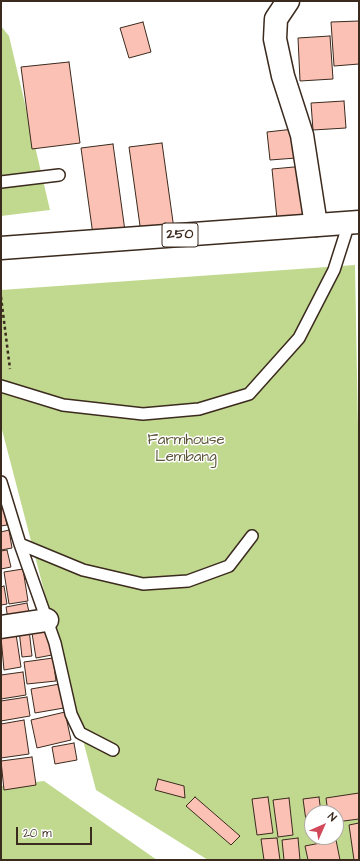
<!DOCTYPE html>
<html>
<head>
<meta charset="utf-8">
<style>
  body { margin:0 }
  #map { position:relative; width:360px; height:861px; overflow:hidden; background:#fff; font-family:"Architects Daughter",sans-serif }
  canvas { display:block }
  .frame { position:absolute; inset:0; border:2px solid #3b2a1e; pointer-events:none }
  .north { position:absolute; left:304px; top:805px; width:40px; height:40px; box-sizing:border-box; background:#fff; border:1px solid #b1aaa5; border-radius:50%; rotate:45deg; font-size:11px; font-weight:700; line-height:16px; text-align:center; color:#3b2a1e }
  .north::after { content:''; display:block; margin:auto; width:14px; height:18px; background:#d1495b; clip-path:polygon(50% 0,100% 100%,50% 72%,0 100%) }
  .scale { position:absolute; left:16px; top:827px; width:76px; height:18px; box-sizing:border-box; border:2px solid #3b2a1e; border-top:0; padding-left:5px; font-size:12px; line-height:14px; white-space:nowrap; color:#3b2a1e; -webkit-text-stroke:3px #fff; paint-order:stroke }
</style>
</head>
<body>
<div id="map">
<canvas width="360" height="861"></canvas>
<div class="frame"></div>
<div class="north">N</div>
<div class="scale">20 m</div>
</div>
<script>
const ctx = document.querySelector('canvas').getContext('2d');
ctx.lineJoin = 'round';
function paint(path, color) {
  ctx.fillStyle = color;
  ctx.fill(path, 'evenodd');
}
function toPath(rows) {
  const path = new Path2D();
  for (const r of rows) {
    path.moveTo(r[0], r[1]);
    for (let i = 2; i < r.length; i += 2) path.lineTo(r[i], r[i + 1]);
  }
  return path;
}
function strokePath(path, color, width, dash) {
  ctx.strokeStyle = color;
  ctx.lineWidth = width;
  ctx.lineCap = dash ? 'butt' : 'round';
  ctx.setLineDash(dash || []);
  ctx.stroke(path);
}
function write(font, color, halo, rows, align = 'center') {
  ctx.font = font + ' "Architects Daughter",sans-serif';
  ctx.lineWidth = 3;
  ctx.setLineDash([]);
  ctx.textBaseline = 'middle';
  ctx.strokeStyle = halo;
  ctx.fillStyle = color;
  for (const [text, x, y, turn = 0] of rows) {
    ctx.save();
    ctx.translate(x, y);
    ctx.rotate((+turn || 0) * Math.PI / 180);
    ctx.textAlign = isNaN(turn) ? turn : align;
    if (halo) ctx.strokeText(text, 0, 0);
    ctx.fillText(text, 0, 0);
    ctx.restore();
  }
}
const green = toPath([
  [1,26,9,36,50,210,1,216],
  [355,265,359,484,359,860,208,860,96,790,1,426,1,290],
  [312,813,336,813,336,837,312,837],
  [44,781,157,860,1,860,1,786]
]);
const building = toPath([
  [359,21,359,64,334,66,331,22,359,21],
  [143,22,151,52,129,58,120,28,143,22],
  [330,36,333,79,300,81,298,38,330,36],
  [69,62,80,143,32,149,21,67,69,62],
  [344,101,346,128,313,130,311,103,344,101],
  [294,129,296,158,270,160,267,132,294,129],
  [162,143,174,229,141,233,129,147,162,143],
  [113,144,125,231,93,235,81,148,113,144],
  [305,166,310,216,277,219,272,169,305,166],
  [2,502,7,525,1,526,1,503,2,502],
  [9,530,12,548,1,550,1,532,9,530],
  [7,550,11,567,1,569,1,551,7,550],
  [23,569,28,601,9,604,4,572,23,569],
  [4,586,7,604,1,605,1,587,4,586],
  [27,603,31,621,9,625,6,607,27,603],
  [47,624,52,655,36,658,31,627,47,624],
  [29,629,32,656,22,657,19,630,29,629],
  [16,634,21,667,4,670,1,637,16,634],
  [53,658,56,681,27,684,24,662,53,658],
  [23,672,26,695,1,699,1,675,23,672],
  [60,684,64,708,35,713,31,689,60,684],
  [27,697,30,716,1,721,1,701,27,697],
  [65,712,71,740,37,748,31,720,65,712],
  [24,720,29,754,1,758,1,724,24,720],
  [74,743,77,760,55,764,52,747,74,743],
  [32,757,36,785,4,790,1,761,32,757],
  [158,779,184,786,185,798,155,790,158,779],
  [359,793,359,819,336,822,336,813,328,813,326,798,359,793],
  [195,797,240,836,231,845,186,806,195,797],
  [268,797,273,833,257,835,252,799,268,797],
  [319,797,321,813,312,813,312,835,308,835,303,799,319,797],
  [289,798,293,835,278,837,273,800,289,798],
  [359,823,359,860,354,860,349,825,359,823],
  [277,838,280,860,264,860,261,839,277,838],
  [298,838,300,860,284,860,282,840,298,838],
  [336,840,340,860,308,860,305,846,336,840]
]);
const path = toPath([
  [1,297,10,369]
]);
const service = toPath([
  [1,182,59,175],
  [1,386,63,405,143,414,199,409,249,394,299,338,334,270,349,223],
  [1,482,20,544,55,643,71,714,80,733,113,750],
  [20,544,83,570,143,584,188,581,229,566,252,536]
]);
const minor = toPath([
  [288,1,276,19,275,39,283,76,302,135,316,225],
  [1,627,47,620]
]);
const primary = toPath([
  [1,248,359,222]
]);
const shields = [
  [180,235,36]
];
const shieldNames = [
  ["250",180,235]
];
const parkNames = [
  ["Farmhouse",186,441],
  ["Lembang",186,458]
];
paint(green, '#c1d98f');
paint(building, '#fbc1b4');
strokePath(building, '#3b2a1e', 1);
strokePath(service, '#3b2a1e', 14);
strokePath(minor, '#3b2a1e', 25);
strokePath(primary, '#3b2a1e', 25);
strokePath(path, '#3b2a1e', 2.5, [3, 3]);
strokePath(service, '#fff', 11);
strokePath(minor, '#fff', 22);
strokePath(primary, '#fff', 22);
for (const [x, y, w] of shields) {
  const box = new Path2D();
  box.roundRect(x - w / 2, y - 12, w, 24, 3);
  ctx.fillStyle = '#fff';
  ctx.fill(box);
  strokePath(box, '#3b2a1e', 1);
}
write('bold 14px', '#3b2a1e', null, shieldNames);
write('15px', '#5c563a', '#fff', parkNames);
</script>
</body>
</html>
